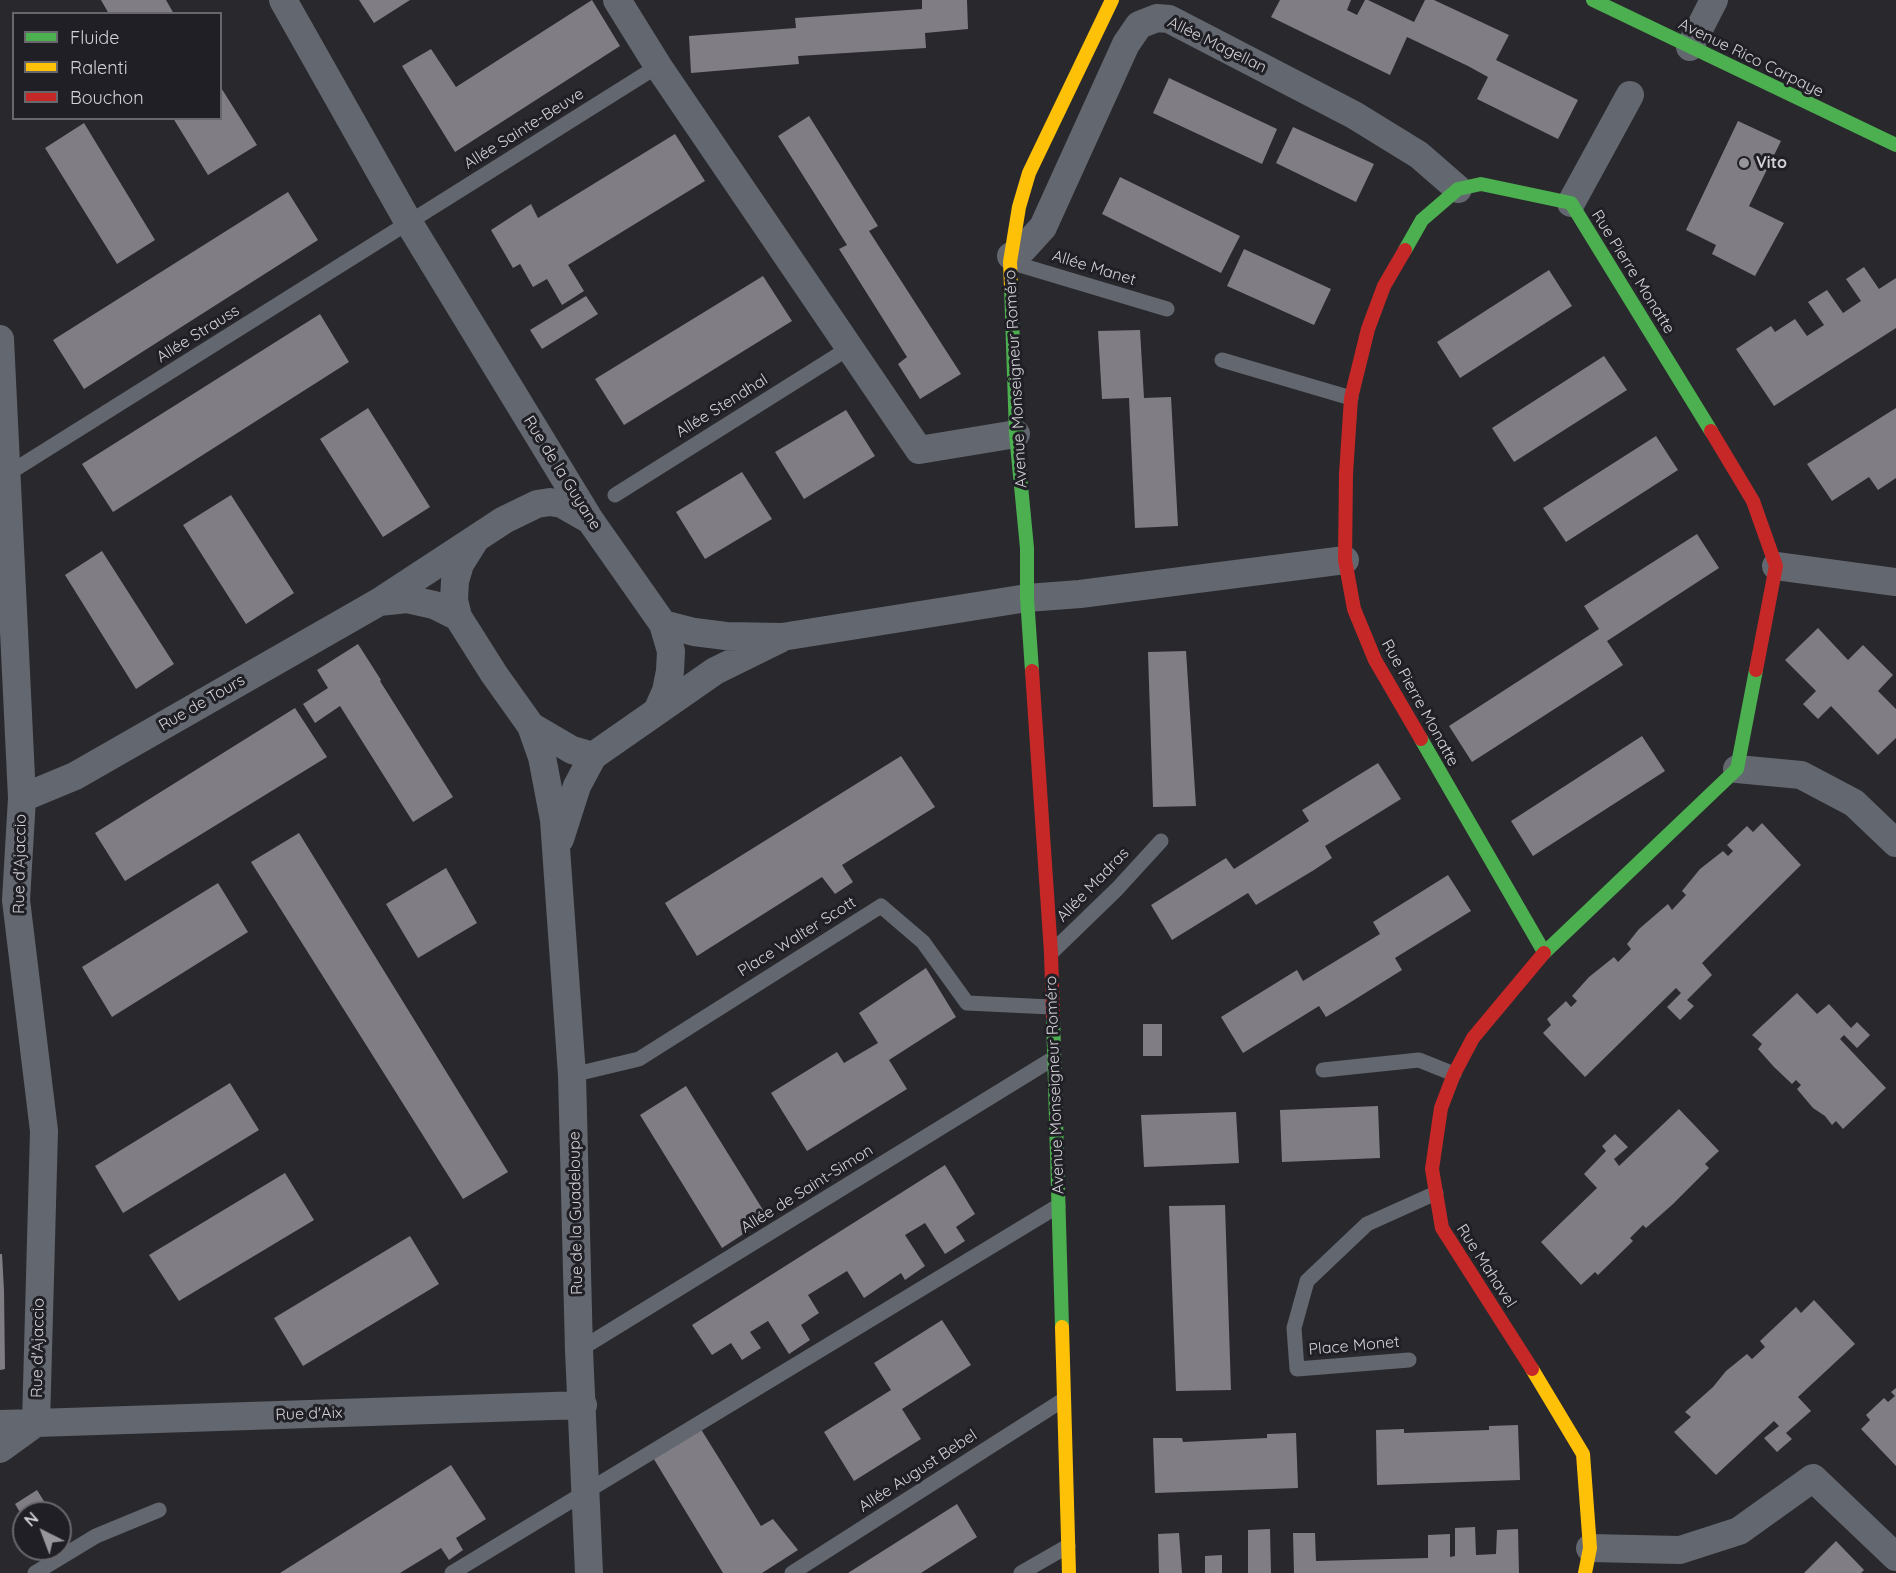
<!DOCTYPE html>
<html>
<head>
<meta charset="utf-8">
<style>
  body { margin:0 }
  #map { position:relative; width:1896px; height:1573px; overflow:hidden; background:#29292d; font-family:Quicksand,sans-serif }
  canvas { display:block }
  .legend { position:absolute; left:12px; top:12px; width:210px; height:108px; box-sizing:border-box; background:#1f1f25; border:2px solid #67676c; margin:0; padding:8px 10px; list-style:none; font-size:18px; color:#d2d2d6 }
  .legend li { display:flex; align-items:center; gap:12px; height:30px }
  .legend b { width:30px; border:2px solid #67676c }
  .north { position:absolute; left:12px; top:1501px; width:60px; height:60px; box-sizing:border-box; background:#1f1f25; border:2px solid #67676c; border-radius:50%; rotate:318deg; font-size:16px; font-weight:700; line-height:24px; text-align:center; color:#d2d2d6 }
  .north::after { content:''; display:block; margin:auto; width:21px; height:27px; background:#97979b; clip-path:polygon(50% 0,100% 100%,50% 72%,0 100%) }
</style>
</head>
<body>
<div id="map">
<canvas width="1896" height="1573"></canvas>
<ul class="legend">
<li><b style="height:8px;background:#4caf50"></b>Fluide</li>
<li><b style="height:8px;background:#ffc107"></b>Ralenti</li>
<li><b style="height:8px;background:#c62828"></b>Bouchon</li>
</ul>
<div class="north">N</div>
</div>
<script>
const ctx = document.querySelector('canvas').getContext('2d');
ctx.lineJoin = 'round';
function paint(path, color) {
  ctx.fillStyle = color;
  ctx.fill(path, 'evenodd');
}
function toPath(rows) {
  const path = new Path2D();
  for (const r of rows) {
    path.moveTo(r[0], r[1]);
    for (let i = 2; i < r.length; i += 2) path.lineTo(r[i], r[i + 1]);
  }
  return path;
}
function strokePath(path, color, width, dash) {
  ctx.strokeStyle = color;
  ctx.lineWidth = width;
  ctx.lineCap = dash ? 'butt' : 'round';
  ctx.setLineDash(dash || []);
  ctx.stroke(path);
}
function write(font, color, halo, rows, align = 'center') {
  ctx.font = font + ' Quicksand,sans-serif';
  ctx.lineWidth = 6;
  ctx.setLineDash([]);
  ctx.textBaseline = 'middle';
  ctx.strokeStyle = halo;
  ctx.fillStyle = color;
  for (const [text, x, y, turn = 0] of rows) {
    ctx.save();
    ctx.translate(x, y);
    ctx.rotate((+turn || 0) * Math.PI / 180);
    ctx.textAlign = isNaN(turn) ? turn : align;
    if (halo) ctx.strokeText(text, 0, 0);
    ctx.fillText(text, 0, 0);
    ctx.restore();
  }
}
const building = toPath([
  [101,0,166,0,174,14,109,14],
  [359,0,410,0,374,23],
  [592,0,620,46,455,152,402,66,431,49,456,87],
  [922,0,967,0,968,29,925,33,926,48,798,56,799,64,691,73,689,36,796,28,795,18,922,9],
  [1280,0,1351,0,1347,10,1357,15,1365,0,1368,0,1414,22,1425,0,1434,0,1509,35,1496,60,1578,100,1558,139,1477,99,1488,77,1468,66,1407,37,1390,75,1271,17],
  [1169,78,1277,129,1262,164,1153,113],
  [220,86,257,145,208,175,173,118,220,118],
  [809,116,878,226,869,231,961,374,920,399,898,364,907,357,839,249,847,245,778,136],
  [1738,121,1781,141,1749,206,1784,223,1755,276,1712,254,1716,245,1686,230],
  [84,123,155,240,117,264,45,148],
  [1293,127,1374,164,1356,202,1276,163],
  [675,134,705,181,568,265,584,291,562,305,547,279,533,287,520,264,513,268,491,230,531,204,538,218],
  [1120,177,1240,236,1221,273,1102,214],
  [288,192,318,240,84,389,53,340],
  [1244,249,1331,289,1314,325,1227,286],
  [1864,267,1879,289,1896,278,1896,328,1774,406,1736,349,1771,326,1775,332,1795,319,1807,336,1824,325,1808,302,1827,290,1843,313,1861,301,1846,279],
  [1549,270,1572,306,1460,378,1437,342],
  [763,276,792,321,624,425,595,379],
  [586,296,598,314,542,349,530,330],
  [320,314,349,362,113,512,82,464],
  [1140,330,1144,398,1171,397,1178,526,1135,528,1129,398,1102,399,1098,331],
  [1604,356,1627,390,1514,462,1492,428],
  [368,408,430,507,383,537,320,439],
  [1896,408,1896,478,1878,490,1869,477,1832,501,1807,464],
  [846,410,875,456,804,499,775,452],
  [1656,436,1678,470,1566,542,1543,508],
  [742,472,772,519,705,559,676,512],
  [231,495,294,593,246,624,183,525],
  [1697,534,1719,568,1607,641,1623,665,1472,762,1449,726,1599,629,1584,606],
  [102,551,174,664,136,689,65,575],
  [1818,628,1848,660,1863,645,1893,675,1878,691,1896,709,1896,738,1878,755,1831,706,1818,719,1803,704,1816,691,1785,660],
  [358,644,381,680,380,681,453,797,413,822,340,706,315,723,303,704,328,688,317,670],
  [1186,651,1196,806,1153,807,1148,652],
  [295,708,327,757,125,881,95,833],
  [1642,736,1665,771,1533,856,1511,821],
  [901,756,935,807,842,865,853,882,835,894,822,877,697,956,665,903],
  [1378,763,1401,799,1325,846,1332,858,1314,870,1256,905,1248,893,1172,940,1151,905,1226,858,1234,869,1253,857,1309,821,1302,810],
  [1762,823,1801,865,1702,963,1712,975,1687,1000,1694,1006,1680,1020,1667,1007,1681,993,1676,988,1585,1077,1543,1033,1551,1025,1547,1019,1566,1001,1571,1007,1577,1001,1572,996,1589,977,1614,957,1618,962,1631,949,1627,944,1639,929,1668,904,1672,910,1686,895,1682,891,1700,869,1723,851,1728,856,1733,851,1727,845,1747,826,1753,832],
  [299,833,508,1172,463,1199,251,862],
  [446,868,477,923,418,958,386,904],
  [1448,875,1471,911,1395,958,1402,970,1346,1005,1326,1017,1319,1006,1243,1053,1221,1017,1297,970,1303,981,1380,934,1373,922],
  [218,883,248,932,112,1017,82,967],
  [926,968,956,1017,889,1060,907,1089,807,1151,771,1093,837,1052,844,1063,878,1043,859,1013],
  [1797,993,1817,1014,1829,1004,1851,1028,1857,1022,1870,1035,1857,1048,1844,1035,1840,1039,1886,1088,1843,1129,1836,1121,1832,1125,1825,1116,1813,1108,1797,1089,1801,1085,1796,1080,1792,1084,1774,1067,1758,1049,1762,1044,1752,1035],
  [1143,1024,1162,1024,1162,1056,1143,1056],
  [230,1083,259,1130,123,1213,95,1166],
  [686,1086,768,1218,722,1248,640,1115],
  [1378,1106,1380,1158,1282,1162,1280,1110],
  [1679,1109,1719,1151,1705,1164,1709,1168,1673,1204,1646,1228,1643,1225,1630,1238,1633,1241,1598,1275,1595,1272,1581,1285,1541,1242,1597,1188,1584,1174,1606,1151,1602,1146,1615,1134,1628,1147,1614,1159,1619,1166],
  [1236,1112,1239,1163,1144,1167,1141,1115],
  [945,1165,975,1214,956,1227,965,1241,945,1254,925,1223,905,1235,925,1266,905,1280,901,1273,864,1298,847,1271,808,1295,819,1313,801,1325,810,1340,789,1354,768,1321,750,1332,761,1348,742,1360,731,1343,712,1355,692,1325],
  [285,1173,314,1220,179,1301,149,1255],
  [1225,1205,1231,1390,1176,1391,1169,1206],
  [410,1236,439,1284,303,1366,274,1318],
  [0,1254,2,1254,4,1290,5,1369,0,1370],
  [1814,1300,1855,1344,1798,1397,1811,1411,1786,1433,1792,1439,1777,1452,1764,1438,1779,1426,1774,1421,1716,1475,1674,1432,1691,1417,1685,1412,1713,1387,1726,1371,1747,1354,1752,1359,1765,1347,1760,1341,1796,1307,1801,1313],
  [942,1320,971,1365,902,1409,921,1439,854,1481,824,1432,891,1390,874,1363],
  [1896,1388,1896,1466,1861,1429,1870,1420,1866,1415,1884,1398,1888,1402,1895,1396,1891,1392],
  [1518,1425,1520,1480,1377,1485,1376,1430,1404,1429,1404,1433,1489,1430,1489,1426],
  [699,1426,761,1526,773,1519,798,1550,762,1573,723,1573,652,1456],
  [1296,1433,1298,1488,1155,1493,1153,1438,1182,1438,1183,1442,1267,1438,1267,1434],
  [451,1465,486,1519,456,1538,463,1550,449,1560,441,1548,400,1573,280,1573],
  [37,1490,47,1506,35,1513,24,1513,24,1519,15,1504],
  [957,1504,977,1537,921,1573,848,1573],
  [1475,1527,1476,1555,1496,1554,1497,1530,1518,1529,1519,1573,1294,1573,1293,1533,1315,1533,1316,1561,1428,1558,1428,1535,1450,1534,1450,1557,1455,1556,1455,1528],
  [1270,1529,1271,1573,1248,1573,1248,1530],
  [1179,1533,1182,1573,1159,1573,1158,1534],
  [1836,1541,1864,1570,1861,1573,1804,1573],
  [1222,1555,1222,1573,1205,1573,1205,1556]
]);
const lane = toPath([
  [1010,262,1167,309],
  [1222,360,1351,398],
  [6,475,658,66],
  [615,495,849,348],
  [1053,951,1117,889,1161,841],
  [1323,1070,1419,1060,1454,1074],
  [572,1075,639,1059,881,906,923,942,967,1003,1051,1007],
  [579,1350,1054,1058],
  [1409,1360,1297,1369,1294,1328,1307,1281,1367,1224,1436,1193],
  [35,1573,96,1536,159,1510],
  [452,1573,1058,1206],
  [792,1573,1063,1400],
  [1021,1573,1068,1546]
]);
const street = toPath([
  [283,0,409,223,590,520,663,624,694,632,726,636,782,637,1027,598,1080,594,1345,560],
  [617,0,658,66,919,450,1016,434],
  [1690,47,1714,0],
  [1571,203,1630,95],
  [1011,256,1023,249,1043,227,1126,44,1139,25,1157,18,1169,19,1354,115,1419,155,1458,189],
  [0,339,22,798,16,900,44,1131,36,1423,0,1424],
  [475,540,460,564,455,581,454,600,458,617,494,674,531,726,542,757,554,820,572,1075,579,1350,589,1573],
  [1776,566,1896,582],
  [379,602,407,599,434,605,458,617],
  [658,709,666,691,670,671,671,651,663,624],
  [531,726,572,750,593,756],
  [1737,769,1801,775,1854,803,1896,843],
  [22,798,75,776,379,602,504,520,537,504,550,502,562,504,590,520],
  [560,839,577,786,593,756,715,671,780,639],
  [0,1449,36,1423,583,1405],
  [1590,1548,1680,1550,1739,1531,1813,1478,1896,1557]
]);
const fast = toPath([
  [1593,0,1896,145],
  [1405,250,1422,220,1458,189,1481,184,1571,203,1711,431],
  [1011,287,1016,434,1027,548,1027,598,1032,671],
  [1421,739,1544,952],
  [1544,953,1737,769,1756,670],
  [1053,1016,1062,1327]
]);
const slow = toPath([
  [1011,287,1010,262,1019,207,1029,173,1112,0],
  [1062,1327,1069,1573],
  [1532,1369,1583,1454,1590,1548,1585,1573]
]);
const jam = toPath([
  [1405,250,1384,286,1368,329,1351,398,1346,474,1345,560,1354,609,1375,660,1421,739],
  [1711,431,1753,501,1776,566,1756,670],
  [1032,671,1051,953,1053,1016],
  [1532,1369,1442,1228,1432,1169,1441,1108,1454,1074,1473,1038,1544,953]
]);
const markers = [
  [1744,163,6,"#97979b"]
];
const streetNames = [
  ["Allée Magellan",1217,45,26],
  ["Avenue Rico Carpaye",1751,58,26],
  ["Allée Sainte-Beuve",524,129,-32],
  ["Allée Manet",1094,268,17],
  ["Rue Pierre Monatte",1633,272,58],
  ["Allée Strauss",198,334,-32],
  ["Avenue Monseigneur Roméro",1016,379,-93],
  ["Allée Stendhal",722,406,-32],
  ["Rue de la Guyane",562,473,58],
  ["Rue de Tours",202,703,-30],
  ["Rue Pierre Monatte",1420,703,61],
  ["Rue d'Ajaccio",20,864,-89],
  ["Allée Madras",1093,885,-46],
  ["Place Walter Scott",797,937,-32],
  ["Avenue Monseigneur Roméro",1055,1085,-92],
  ["Allée de Saint-Simon",807,1189,-32],
  ["Rue de la Guadeloupe",576,1213,-91],
  ["Rue Mahavel",1486,1266,57],
  ["Place Monet",1354,1346,-5],
  ["Rue d'Ajaccio",38,1348,-89],
  ["Rue d'Aix",309,1414,-2],
  ["Allée August Bebel",918,1471,-33]
];
const poiNames = [
  ["Vito",1756,163]
];
paint(building, '#807d85');
strokePath(lane, '#636770', 15);
strokePath(street, '#636770', 28);
strokePath(fast, '#4caf50', 14);
strokePath(slow, '#ffc107', 14);
strokePath(jam, '#c62828', 14);
for (const [x, y, r, color] of markers) {
  const dot = new Path2D();
  dot.arc(x, y, r, 0, 2 * Math.PI);
  ctx.fillStyle = color;
  ctx.fill(dot);
  strokePath(dot, '#1f1f25', 2);
}
write('16px', '#d2d2d6', '#1f1f25', streetNames);
write('bold 16px', '#d2d2d6', '#1f1f25', poiNames, 'left');
</script>
</body>
</html>
